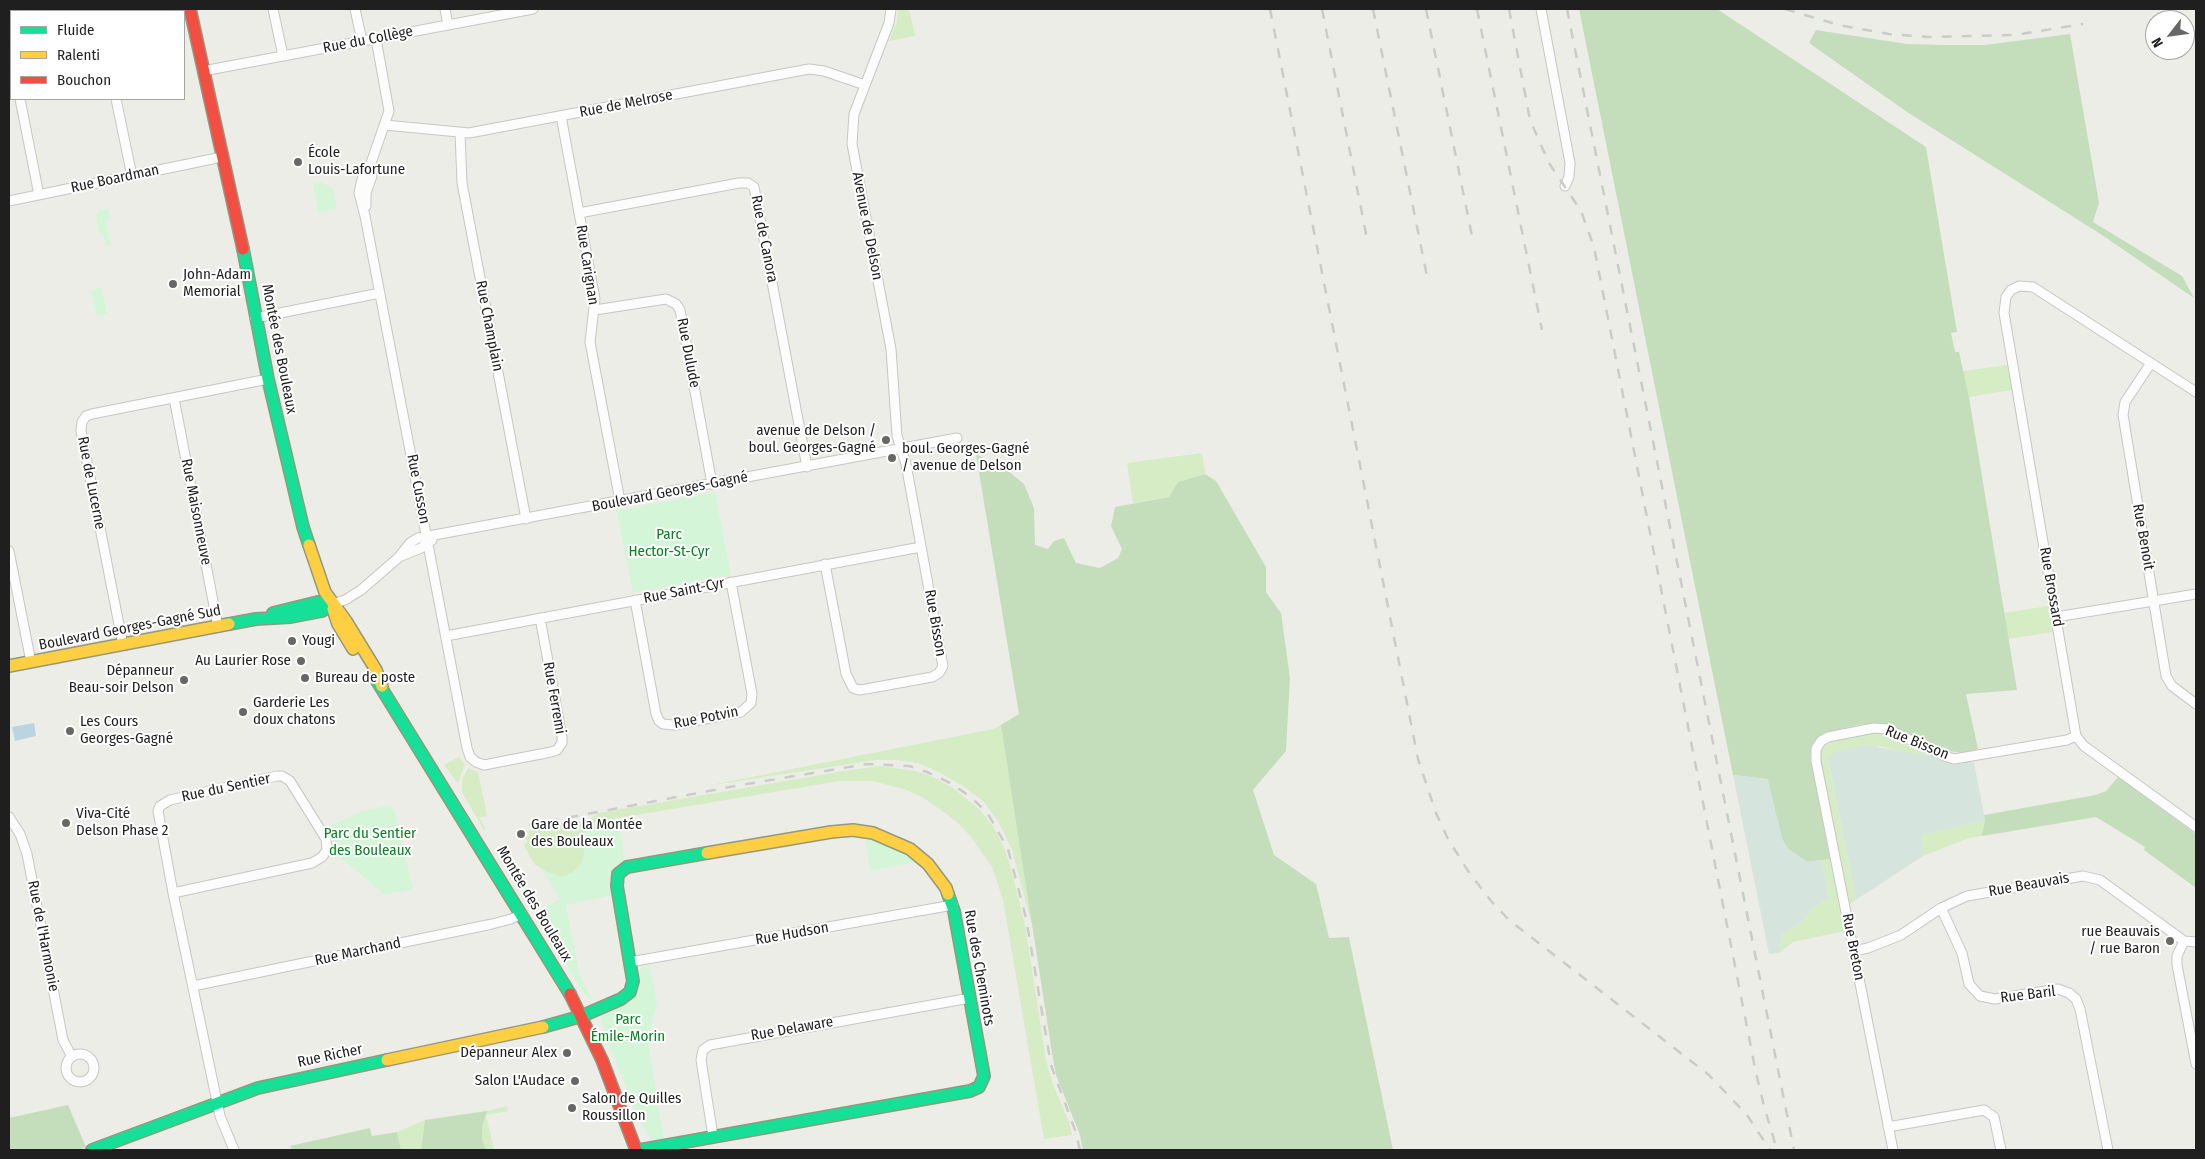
<!DOCTYPE html>
<html>
<head>
<meta charset="utf-8">
<style>
  body { margin:0 }
  #map { position:relative; width:2205px; height:1159px; overflow:hidden; background:#edede8; font-family:"Fira Sans Condensed",sans-serif }
  canvas { display:block }
  .frame { position:absolute; inset:0; border:10px solid #1f1f1f; pointer-events:none }
  .legend { position:absolute; left:10px; top:10px; width:175px; height:90px; box-sizing:border-box; background:#fff; border:1px solid #a5a5a5; margin:0; padding:6px 9px; list-style:none; font-size:15px; color:#1f1f1f }
  .legend li { display:flex; align-items:center; gap:10px; height:25px }
  .legend b { width:25px; border:1px solid #a5a5a5 }
  .north { position:absolute; left:2145px; top:10px; width:50px; height:50px; box-sizing:border-box; background:#fff; border:1px solid #a5a5a5; border-radius:50%; rotate:240deg; font-size:14px; font-weight:700; line-height:20px; text-align:center; color:#1f1f1f }
  .north::after { content:''; display:block; margin:auto; width:18px; height:22px; background:#676765; clip-path:polygon(50% 0,100% 100%,50% 72%,0 100%) }
</style>
</head>
<body>
<div id="map">
<canvas width="2205" height="1159"></canvas>
<div class="frame"></div>
<ul class="legend">
<li><b style="height:6px;background:#16e098"></b>Fluide</li>
<li><b style="height:6px;background:#ffcf43"></b>Ralenti</li>
<li><b style="height:6px;background:#f24e42"></b>Bouchon</li>
</ul>
<div class="north">N</div>
</div>
<script>
const ctx = document.querySelector('canvas').getContext('2d');
ctx.lineJoin = 'round';
function paint(path, color) {
  ctx.fillStyle = color;
  ctx.fill(path, 'evenodd');
}
function toPath(rows) {
  const path = new Path2D();
  for (const r of rows) {
    if (r.length === 3) {
      path.moveTo(r[0] + r[2], r[1]);
      path.arc(r[0], r[1], r[2], 0, 2 * Math.PI);
      continue;
    }
    path.moveTo(r[0], r[1]);
    for (let i = 2; i < r.length; i += 2) path.lineTo(r[i], r[i + 1]);
  }
  return path;
}
function strokePath(path, color, width, dash) {
  ctx.strokeStyle = color;
  ctx.lineWidth = width;
  ctx.lineCap = dash ? 'butt' : 'round';
  ctx.setLineDash(dash || []);
  ctx.stroke(path);
}
function write(font, color, halo, rows, align = 'center') {
  ctx.font = font + ' "Fira Sans Condensed",sans-serif';
  ctx.lineWidth = 4;
  ctx.setLineDash([]);
  ctx.textBaseline = 'middle';
  ctx.strokeStyle = halo;
  ctx.fillStyle = color;
  for (const [text, x, y, turn = 0] of rows) {
    ctx.save();
    ctx.translate(x, y);
    ctx.rotate((+turn || 0) * Math.PI / 180);
    ctx.textAlign = isNaN(turn) ? turn : align;
    if (halo) ctx.strokeText(text, 0, 0);
    ctx.fillText(text, 0, 0);
    ctx.restore();
  }
}
const grass = toPath([
  [898,9,909,9,915,36,889,41,897,22],
  [2007,365,2012,390,1969,397,1963,371],
  [1202,453,1205,474,1178,482,1169,497,1133,503,1127,463],
  [2048,606,2053,632,2008,639,2004,613],
  [1001,725,1035,937,1012,850,998,821,983,801,966,788,939,772,918,763,897,760,876,760,706,786,993,729],
  [1878,732,1934,757,1914,755,1880,746,1828,760,1856,900,1850,904,1820,757,1821,750,1830,741],
  [459,757,465,765,458,783,444,765],
  [880,766,916,771,933,777,953,788,980,810,993,826,1004,847,1010,865,1025,925,1046,1060,1052,1082,1069,1122,1072,1135,1044,1139,1003,900,992,867,971,837,961,826,948,815,922,797,907,790,873,781,840,781,600,821,584,834,584,856,581,864,572,873,562,877,552,875,534,864,524,845,528,842,525,838,529,835,527,831,588,820,599,813,843,771],
  [468,768,478,772,487,816,479,818,486,829,484,830,462,792,462,780],
  [1985,820,1982,836,1969,838,1923,856,1920,835],
  [1830,859,1844,931,1793,942,1779,953,1782,934,1802,922,1813,908,1829,898,1822,860],
  [507,1106,508,1111,486,1115,494,1150,486,1150,482,1140,482,1127,487,1111],
  [425,1120,421,1150,401,1150,397,1132]
]);
const forest = toPath([
  [1579,9,1717,9,1926,147,1957,332,1951,333,1955,352,1959,352,1969,397,2017,690,1966,694,1978,749,1963,753,1941,750,1883,723,1863,724,1826,732,1820,736,1813,743,1810,756,1830,859,1807,862,1788,849,1782,839,1767,779,1733,775],
  [1816,30,1907,44,1944,45,1985,45,2070,34,2099,203,2093,222,2182,276,2194,298,2102,235,1907,112,1809,43],
  [976,454,1008,471,1024,484,1034,508,1035,545,1048,549,1054,541,1064,538,1076,563,1100,568,1118,558,1122,549,1111,526,1115,507,1169,497,1178,482,1205,474,1216,481,1266,567,1266,592,1281,613,1290,678,1286,751,1253,790,1274,855,1316,884,1329,938,1349,937,1393,1150,1083,1150,1080,1135,1056,1075,1052,1053,1001,725,1019,714],
  [2118,777,2196,834,2196,888,2144,850,2145,847,2096,817,1982,836,1985,820,1984,815,2096,795,2106,791],
  [68,1105,86,1147,79,1150,9,1150,9,1118],
  [487,1111,482,1127,482,1140,486,1150,421,1150,425,1120],
  [370,1128,372,1136,397,1132,401,1150,292,1150,290,1146]
]);
const wetland = toPath([
  [1865,745,1934,757,1946,762,1974,762,1985,820,1921,835,1923,856,1856,900,1828,760,1833,752],
  [1733,775,1768,779,1782,839,1788,849,1807,862,1822,860,1829,898,1813,908,1802,922,1782,934,1779,953,1769,954]
]);
const park = toPath([
  [322,182,333,189,337,209,318,212,312,183],
  [108,209,110,217,106,222,111,244,107,247,103,235,99,233,96,215,99,211],
  [101,287,107,314,97,316,91,290],
  [715,492,731,575,633,593,616,511],
  [391,805,395,812,413,889,385,895,342,859,334,856,335,843,326,828,361,811],
  [618,818,625,862,613,873,611,879,613,895,566,905,580,976,594,1002,585,995,536,913,560,899,542,870,562,877,572,873,581,864,584,856,584,834,591,826,600,821],
  [864,836,899,848,917,862,870,871],
  [650,964,657,1004,648,1040,664,1140,653,1141,639,1122,603,1028,601,1014,634,996,638,986,640,969]
]);
const water = toPath([
  [34,723,36,736,15,741,12,727]
]);
const street = toPath([
  [99,9,99,11],
  [273,9,283,56],
  [355,9,362,41],
  [445,9,448,25],
  [1541,9,1570,163,1569,177,1565,186],
  [376,39,389,111,370,166,364,172,362,179,359,193,365,216,467,748,470,757,476,762,484,765,551,752,557,750,562,743,562,737,540,618],
  [9,42,11,55],
  [203,71,533,9],
  [20,99,39,195],
  [116,99,132,176],
  [561,116,595,299,590,342,620,501],
  [385,125,469,133,809,69,824,71,865,85],
  [460,133,462,183,526,519],
  [9,201,222,157],
  [366,206,366,193,372,176,370,166],
  [579,213,739,183,748,183,754,187,807,467],
  [595,310,666,299,676,304,680,310,712,484],
  [255,318,380,293],
  [2151,363,2125,402,2123,415,2166,676,2172,686,2196,704],
  [2196,392,2033,287,2019,286,2011,290,2006,297,2004,313,2076,736,2084,746,2196,827],
  [174,398,218,627],
  [9,551,31,662],
  [399,557,421,548,432,540],
  [825,564,846,674,853,688,859,690,866,689,932,677,939,673,943,666,942,661,906,464,897,436,891,349,852,144,854,114,889,23,891,9],
  [635,600,656,714,659,721,663,724,674,725,741,712,751,703,752,694,731,582],
  [332,604,345,600,361,590,398,558,410,543,418,538,957,438],
  [2056,617,2196,594],
  [446,636,921,547],
  [123,645,81,431,82,422,86,416,92,414,268,379],
  [9,817,20,834,27,854,63,1040,72,1057],
  [173,893,312,863,322,857,327,850,326,839,290,781,282,776,277,776,170,800,160,806,158,811,173,893,220,1116,234,1150],
  [1941,908,1962,953,1969,984,1980,996,1995,999,2058,989,2069,993,2076,999,2080,1009,2108,1150],
  [2184,941,2177,956,2177,965,2196,1064],
  [1854,951,1868,948,1901,935,1941,908,1967,896,2083,876,2100,880,2184,941,2196,942],
  [630,962,953,905],
  [193,986,492,924,511,919,522,914],
  [80,1068,14],
  [1888,1127,1984,1110,1994,1117,2001,1150],
  [713,1136,701,1060,703,1050,710,1045,970,998],
  [1893,1150,1816,761,1816,749,1821,741,1828,737,1874,728,1887,729,1945,756,1954,759,2067,740,2076,736]
]);
const fast = toPath([
  [243,249,268,379,303,527,309,545],
  [273,613,318,602,332,604],
  [229,624,256,619,291,617,322,611,332,604],
  [377,681,570,994],
  [543,1027,582,1016,621,999,630,992,633,981,617,886,618,874,627,867,707,853],
  [92,1150,258,1088,387,1060],
  [640,1150,970,1091,979,1087,984,1076,954,911,948,894]
]);
const slow = toPath([
  [309,545,325,592,346,621,376,670,382,686],
  [333,609,338,624,353,649],
  [9,666,229,624],
  [707,853,831,832,853,830,873,833,910,849,928,864,946,888,948,894],
  [387,1060,543,1027]
]);
const jam = toPath([
  [190,9,243,249],
  [570,994,602,1060,636,1150]
]);
const rail = toPath([
  [1270,9,1418,759,1436,813,1448,839,1468,871,1491,901,1509,920,1709,1075,1747,1115,1770,1150],
  [1322,9,1368,244],
  [1373,9,1428,281],
  [1426,9,1473,241],
  [1477,9,1542,330],
  [1509,9,1530,120,1549,163,1581,211,1594,247,1756,1073,1764,1106,1777,1150],
  [1567,9,1794,1150],
  [1785,9,1839,25,1889,34,1928,37,2015,35,2083,24],
  [529,825,735,786,867,764,909,766,927,772,950,783,971,797,988,814,1008,849,1026,918,1051,1065,1075,1130,1080,1150]
]);
const markers = [
  [298,162,5,"#676765"],
  [173,284,5,"#676765"],
  [886,440,5,"#676765"],
  [892,458,5,"#676765"],
  [292,641,5,"#676765"],
  [301,661,5,"#676765"],
  [305,678,5,"#676765"],
  [184,680,5,"#676765"],
  [243,712,5,"#676765"],
  [70,731,5,"#676765"],
  [66,823,5,"#676765"],
  [521,834,5,"#676765"],
  [2170,941,5,"#676765"],
  [567,1053,5,"#676765"],
  [575,1081,5,"#676765"],
  [572,1108,5,"#676765"]
];
const streetNames = [
  ["Rue du Collège",368,40,-11],
  ["Rue de Melrose",626,104,-11],
  ["Rue Boardman",115,179,-12],
  ["Avenue de Delson",867,226,79],
  ["Rue de Canora",764,239,79],
  ["Rue Carignan",587,265,81],
  ["Rue Champlain",489,326,79],
  ["Montée des Bouleaux",279,349,79],
  ["Rue Dulude",688,353,79],
  ["Rue de Lucerne",91,483,79],
  ["Rue Cusson",418,489,79],
  ["Boulevard Georges-Gagné",670,492,-11],
  ["Rue Maisonneuve",196,512,79],
  ["Rue Benoit",2143,537,80],
  ["Rue Brossard",2051,587,80],
  ["Rue Saint-Cyr",684,591,-11],
  ["Rue Bisson",935,623,80],
  ["Boulevard Georges-Gagné Sud",130,628,-11],
  ["Rue Ferremi",554,698,80],
  ["Rue Potvin",706,718,-11],
  ["Rue Bisson",1917,743,22],
  ["Rue du Sentier",226,788,-12],
  ["Rue Beauvais",2029,885,-10],
  ["Montée des Bouleaux",534,904,59],
  ["Rue Hudson",792,934,-10],
  ["Rue de l'Harmonie",43,936,79],
  ["Rue Breton",1853,947,79],
  ["Rue Marchand",358,952,-12],
  ["Rue des Cheminots",979,968,80],
  ["Rue Baril",2028,995,-7],
  ["Rue Delaware",792,1029,-10],
  ["Rue Richer",330,1056,-12]
];
const poiNames = [
  ["École",308,153],
  ["Louis-Lafortune",308,170],
  ["John-Adam",183,275],
  ["Memorial",183,292],
  ["avenue de Delson /",876,431,"right"],
  ["boul. Georges-Gagné",876,448,"right"],
  ["boul. Georges-Gagné",902,449],
  ["/ avenue de Delson",902,466],
  ["Yougi",302,641],
  ["Au Laurier Rose",291,661,"right"],
  ["Dépanneur",174,671,"right"],
  ["Beau-soir Delson",174,688,"right"],
  ["Bureau de poste",315,678],
  ["Garderie Les",253,703],
  ["doux chatons",253,720],
  ["Les Cours",80,722],
  ["Georges-Gagné",80,739],
  ["Viva-Cité",76,814],
  ["Delson Phase 2",76,831],
  ["Gare de la Montée",531,825],
  ["des Bouleaux",531,842],
  ["rue Beauvais",2160,932,"right"],
  ["/ rue Baron",2160,949,"right"],
  ["Dépanneur Alex",557,1053,"right"],
  ["Salon L'Audace",565,1081,"right"],
  ["Salon de Quilles",582,1099],
  ["Roussillon",582,1116]
];
const parkNames = [
  ["Parc",669,535],
  ["Hector-St-Cyr",669,552],
  ["Parc du Sentier",370,834],
  ["des Bouleaux",370,851],
  ["Parc",628,1020],
  ["Émile-Morin",628,1037]
];
paint(grass, '#d5ecc5');
paint(forest, '#c4debc');
paint(wetland, '#d5e5de');
paint(park, '#d5f5d9');
paint(water, '#bad4e2');
strokePath(street, '#c6c6c4', 11);
strokePath(fast, '#93987f', 14);
strokePath(slow, '#93987f', 14);
strokePath(jam, '#93987f', 14);
strokePath(street, '#fcfcfc', 9);
strokePath(fast, '#16e098', 11);
strokePath(slow, '#ffcf43', 11);
strokePath(jam, '#f24e42', 11);
strokePath(rail, '#cbcbca', 2.5, [10, 10]);
for (const [x, y, r, color] of markers) {
  const dot = new Path2D();
  dot.arc(x, y, r, 0, 2 * Math.PI);
  ctx.fillStyle = color;
  ctx.fill(dot);
  strokePath(dot, '#fff', 2);
}
write('15px', '#1f1f1f', '#fff', streetNames);
write('15px', '#1f1f1f', '#fff', poiNames, 'left');
write('15px', '#088221', '#fff', parkNames);
</script>
</body>
</html>
